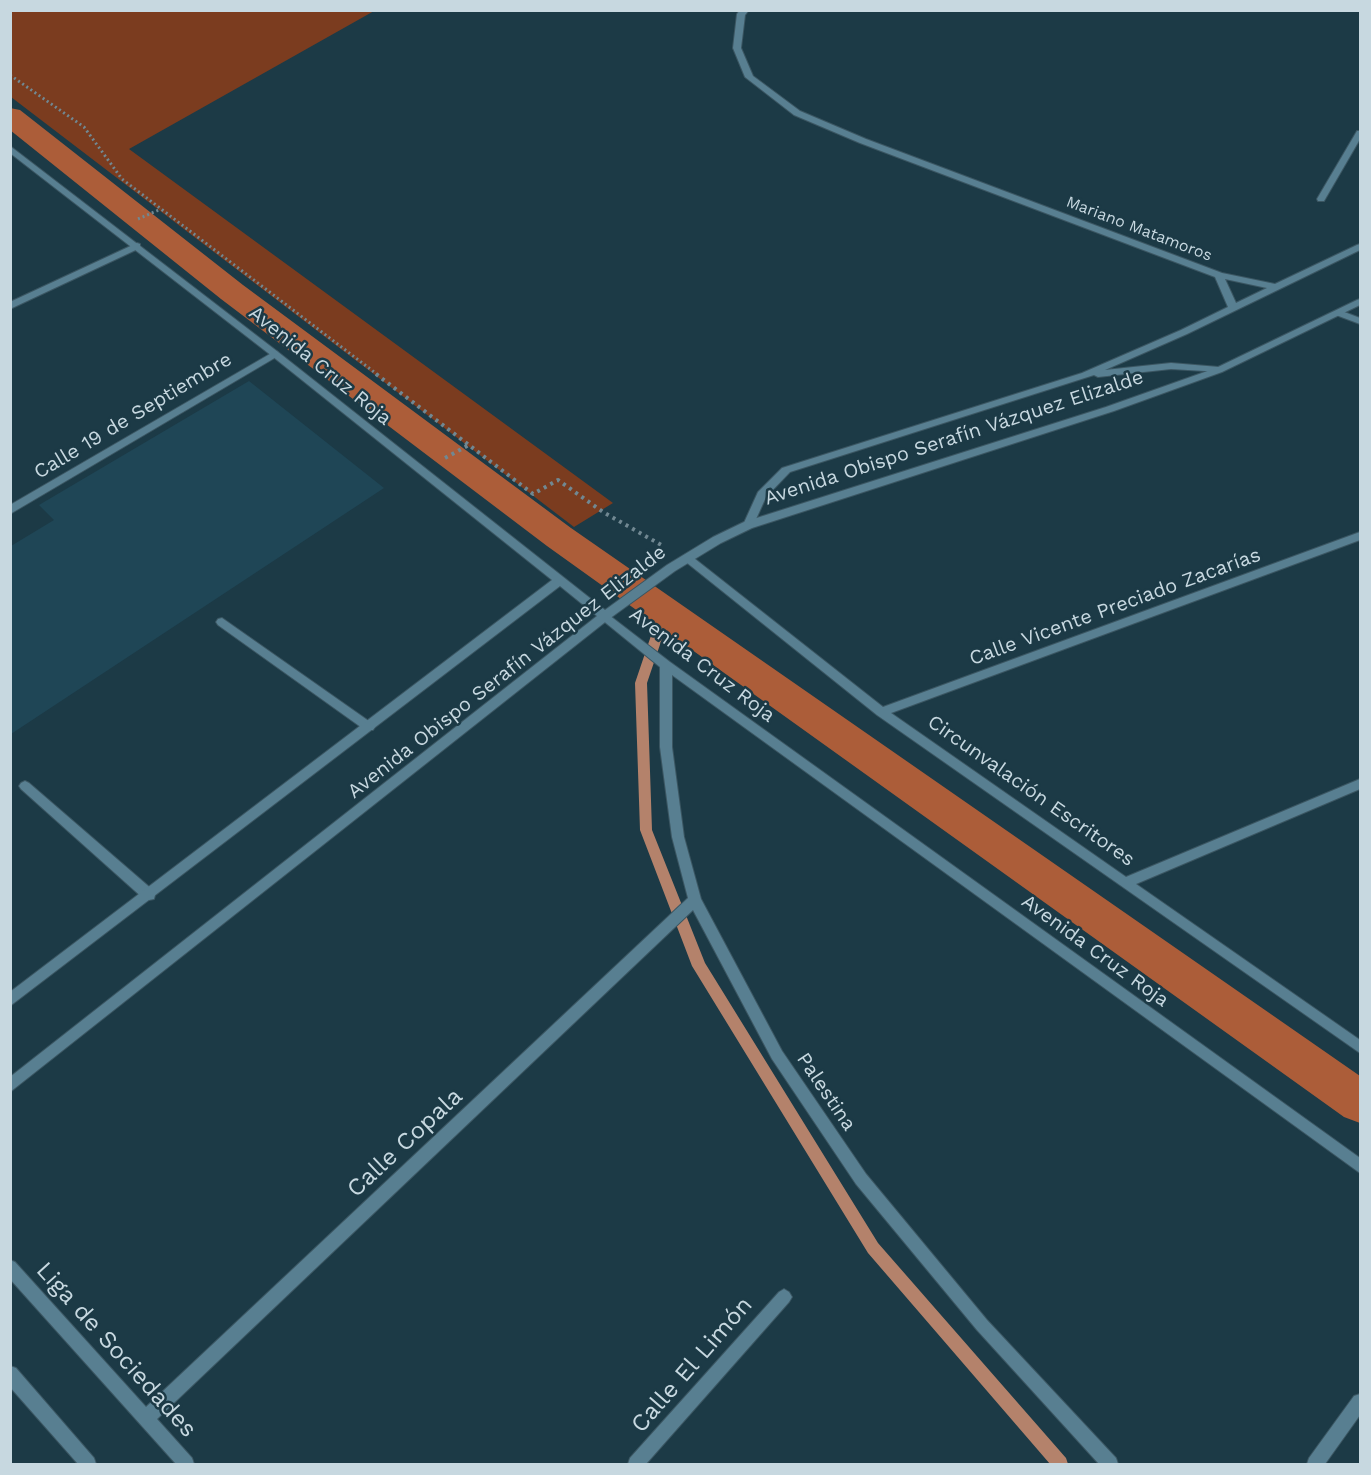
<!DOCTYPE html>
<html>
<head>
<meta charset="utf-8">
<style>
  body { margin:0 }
  #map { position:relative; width:1371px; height:1475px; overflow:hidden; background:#1c3a46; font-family:"Work Sans",sans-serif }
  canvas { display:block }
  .frame { position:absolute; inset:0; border:12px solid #c7d8e0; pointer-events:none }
</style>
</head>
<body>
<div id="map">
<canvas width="1371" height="1475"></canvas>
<div class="frame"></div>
</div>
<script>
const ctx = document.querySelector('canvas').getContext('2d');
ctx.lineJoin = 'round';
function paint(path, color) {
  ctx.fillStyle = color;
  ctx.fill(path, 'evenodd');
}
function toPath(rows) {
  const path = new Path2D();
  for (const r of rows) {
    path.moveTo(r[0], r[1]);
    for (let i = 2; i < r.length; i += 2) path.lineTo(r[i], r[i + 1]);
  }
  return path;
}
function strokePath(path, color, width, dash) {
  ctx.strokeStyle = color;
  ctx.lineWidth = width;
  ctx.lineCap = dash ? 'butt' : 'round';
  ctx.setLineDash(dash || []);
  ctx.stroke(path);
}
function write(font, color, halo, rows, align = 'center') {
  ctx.font = font + ' "Work Sans",sans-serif';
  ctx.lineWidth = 5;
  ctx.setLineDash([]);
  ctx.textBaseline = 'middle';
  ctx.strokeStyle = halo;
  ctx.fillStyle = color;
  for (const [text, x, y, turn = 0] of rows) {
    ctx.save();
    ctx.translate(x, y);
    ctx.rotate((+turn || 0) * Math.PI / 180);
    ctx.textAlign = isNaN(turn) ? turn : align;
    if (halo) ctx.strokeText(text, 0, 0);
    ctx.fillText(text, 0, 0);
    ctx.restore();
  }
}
const built = toPath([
  [249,381,384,488,11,734,11,546,54,520,39,505]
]);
const green = toPath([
  [10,11,374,11,129,149,613,503,574,527,11,97]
]);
const stream = toPath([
  [665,608,671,612,647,683,652,830,705,963,878,1243,1066,1458,1068,1464,1050,1464,868,1253,692,966,640,830,635,683,659,612,665,608]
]);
const canal = toPath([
  [10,108,20,110,243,285,571,528,1360,1076,1360,1123,1344,1117,547,546,221,299,10,130,10,108]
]);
const pathFar1 = toPath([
  [10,75,84,127,122,179,378,375],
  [138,219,161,209]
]);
const path = toPath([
  [376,374,533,494,558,480,603,512,663,546],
  [445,458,469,445]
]);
const service = toPath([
  [1357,131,1360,131,1360,139,1324,201,1318,201,1317,199,1357,131]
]);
const minor = toPath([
  [740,10,749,10,745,15,741,48,753,76,800,111,866,139,1222,273,1275,284,1357,245,1360,244,1360,250,1187,334,1105,370,1171,363,1219,367,1222,368,1222,372,1171,369,1098,377,1094,375,790,472,766,497,752,528,744,528,743,525,758,492,782,468,1082,373,1181,330,1228,307,1215,277,860,143,794,115,745,77,733,48,737,14,740,10],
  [1225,279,1267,288,1236,303,1225,279],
  [137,243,140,244,140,248,10,309,10,302,137,243],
  [1339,310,1360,318,1360,324,1336,315,1334,313,1339,310],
  [275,351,278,352,278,356,10,514,10,505,275,351],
  [1360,532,1360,540,891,713,1126,877,1360,779,1360,789,1136,884,1360,1040,1360,1053,877,715,681,558,686,554,690,555,883,707,1360,532],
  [605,612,670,662,1360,1158,1360,1173,672,675,672,747,684,837,701,899,782,1051,866,1174,987,1320,1116,1458,1118,1464,1099,1464,977,1330,856,1184,772,1059,693,910,157,1419,192,1458,194,1464,176,1464,10,1279,10,1260,15,1262,146,1407,688,898,672,837,660,747,660,667,601,619,599,616,605,612],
  [222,618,373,724,375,727,373,730,365,730,218,625,216,622,218,619,222,618],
  [25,781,29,783,154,891,155,895,154,899,149,900,144,899,21,789,19,786,21,783,25,781],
  [784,1289,789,1292,792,1297,789,1302,646,1464,628,1464,630,1458,779,1292,784,1289],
  [10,1366,16,1368,94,1458,96,1464,78,1464,10,1387,10,1366],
  [1360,1394,1360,1415,1325,1464,1307,1464,1309,1458,1354,1396,1360,1394]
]);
const tertiary = toPath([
  [10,146,278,352,605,610,667,565,713,537,744,522,1106,407,1216,368,1357,300,1360,299,1360,305,1222,372,1114,411,752,528,721,543,675,571,609,619,10,1092,10,1077,597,616,560,586,10,1006,10,992,552,580,272,356,10,153,10,146]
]);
const farStreetnames = [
  ["Mariano Matamoros",1139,229,21]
];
const streetNames = [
  ["Avenida Cruz Roja",320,366,39],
  ["Calle 19 de Septiembre",133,416,-31],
  ["Avenida Obispo Serafín Vázquez Elizalde",954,438,-18],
  ["Calle Vicente Preciado Zacarías",1115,607,-20],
  ["Avenida Cruz Roja",702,665,37],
  ["Avenida Obispo Serafín Vázquez Elizalde",507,672,-38],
  ["Circunvalación Escritores",1031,791,35],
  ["Avenida Cruz Roja",1095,951,36],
  ["Palestina",826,1092,56]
];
const nearStreetnames = [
  ["Calle Copala",405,1143,-43],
  ["Liga de Sociedades",116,1350,48],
  ["Calle El Limón",692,1365,-49]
];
paint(built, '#1f4656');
paint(green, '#7b3c1f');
paint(stream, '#b4826b');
paint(canal, '#ac5d39');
strokePath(service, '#3b5662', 2);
strokePath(minor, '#3b5662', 2);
strokePath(tertiary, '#3b5662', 2);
strokePath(pathFar1, '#718892', 3, [2, 3]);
strokePath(path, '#718892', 4, [3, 4.5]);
paint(service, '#587f91');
paint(minor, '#587f91');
paint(tertiary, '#587f91');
write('16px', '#c7d8e0', '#1c3a46', farStreetnames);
write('20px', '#c7d8e0', '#1c3a46', streetNames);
write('24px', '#c7d8e0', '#1c3a46', nearStreetnames);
</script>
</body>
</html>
